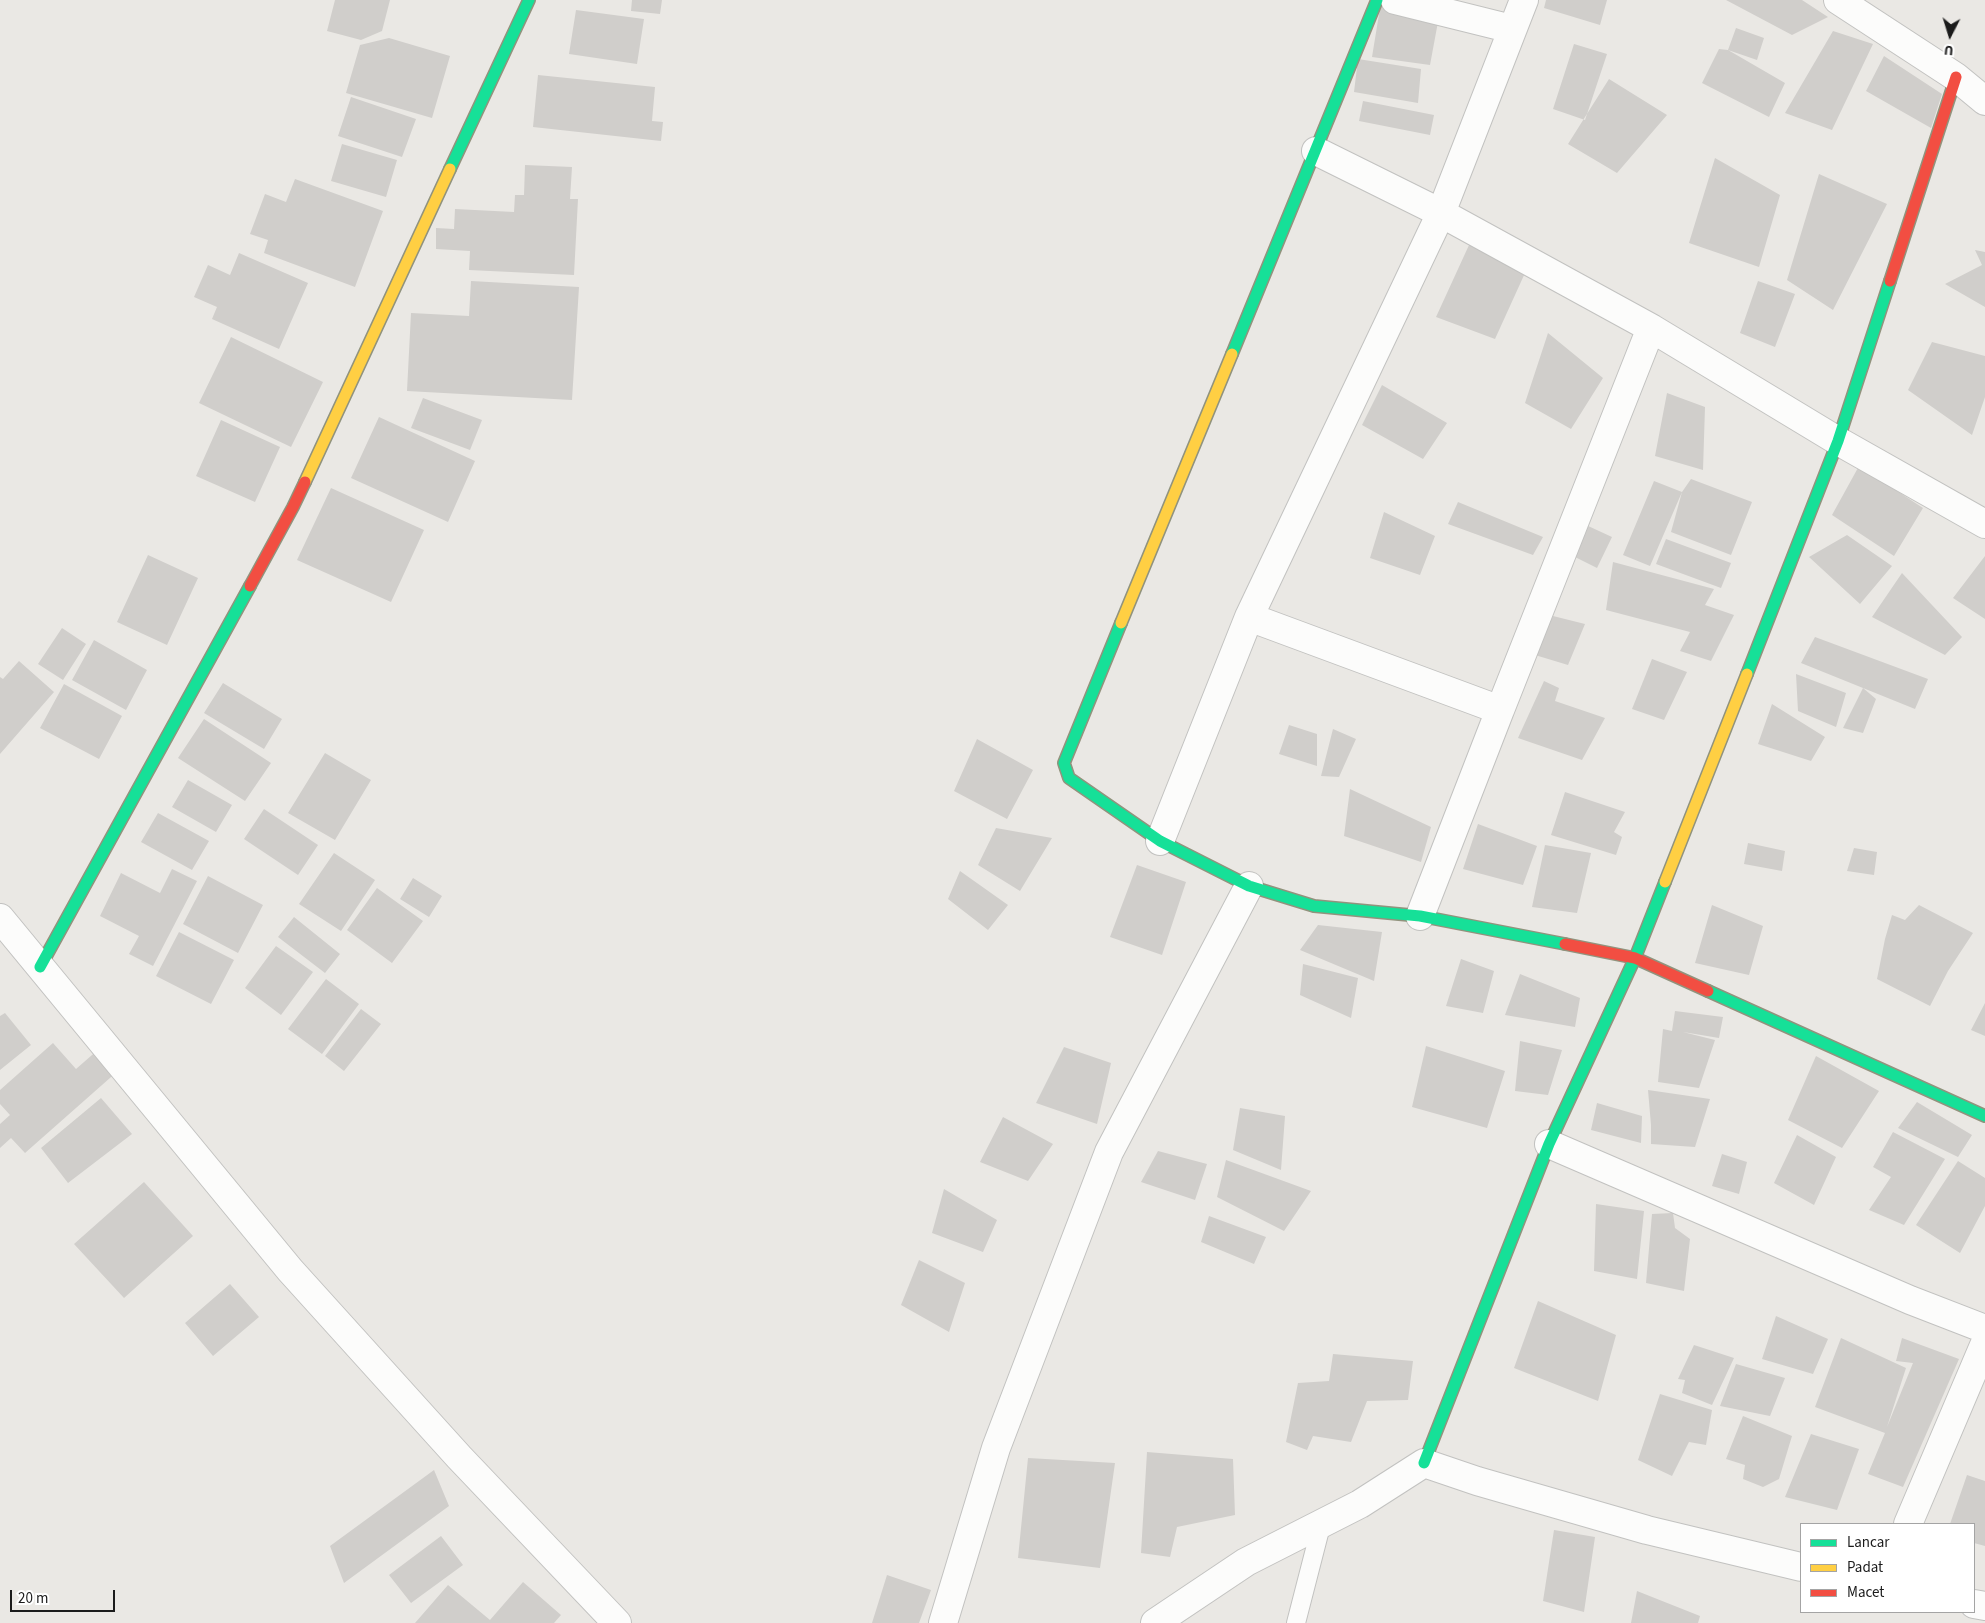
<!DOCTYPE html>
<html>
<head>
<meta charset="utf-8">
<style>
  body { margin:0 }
  #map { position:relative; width:1985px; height:1623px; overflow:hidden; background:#eae8e4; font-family:"Source Sans 3",sans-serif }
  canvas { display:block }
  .legend { position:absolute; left:1800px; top:1523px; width:175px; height:90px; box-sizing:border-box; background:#fff; border:1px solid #a4a4a4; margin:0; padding:6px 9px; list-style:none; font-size:15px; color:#1b1b1b }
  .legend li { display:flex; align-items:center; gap:10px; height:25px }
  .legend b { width:25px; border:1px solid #a4a4a4 }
  .north { position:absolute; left:1925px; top:10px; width:50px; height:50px; -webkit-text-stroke:4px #fff; paint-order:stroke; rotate:185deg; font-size:14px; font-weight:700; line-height:20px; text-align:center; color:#1b1b1b }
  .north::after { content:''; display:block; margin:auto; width:18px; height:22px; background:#1b1b1b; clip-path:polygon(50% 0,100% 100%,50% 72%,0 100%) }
  .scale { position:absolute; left:10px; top:1590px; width:105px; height:22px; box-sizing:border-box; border:2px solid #1b1b1b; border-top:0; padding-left:6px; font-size:15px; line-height:18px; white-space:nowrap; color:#1b1b1b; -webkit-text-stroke:4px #fff; paint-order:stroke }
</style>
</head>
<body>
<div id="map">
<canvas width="1985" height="1623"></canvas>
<ul class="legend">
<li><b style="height:6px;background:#16e098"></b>Lancar</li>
<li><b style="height:6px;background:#ffcf43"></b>Padat</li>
<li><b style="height:6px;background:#f24e42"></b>Macet</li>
</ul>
<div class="north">U</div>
<div class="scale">20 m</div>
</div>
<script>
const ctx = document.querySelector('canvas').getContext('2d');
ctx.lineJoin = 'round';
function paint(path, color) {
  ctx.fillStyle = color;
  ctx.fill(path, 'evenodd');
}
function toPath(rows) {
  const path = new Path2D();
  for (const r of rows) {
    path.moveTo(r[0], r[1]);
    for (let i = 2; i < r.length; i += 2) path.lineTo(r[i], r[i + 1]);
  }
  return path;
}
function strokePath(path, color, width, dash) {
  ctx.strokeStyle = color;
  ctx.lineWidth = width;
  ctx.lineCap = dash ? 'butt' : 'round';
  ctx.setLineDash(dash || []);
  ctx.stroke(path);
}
const building = toPath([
  [335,0,390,0,382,31,361,40,327,31],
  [632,0,662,0,660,14,631,11],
  [1546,0,1607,0,1600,25,1544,8],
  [1726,0,1802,0,1828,17,1792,35],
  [1381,2,1440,11,1430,65,1372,57],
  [576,10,644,19,637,64,569,54],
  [1736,28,1764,38,1757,60,1728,50],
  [1833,31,1873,44,1832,130,1785,113],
  [389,38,450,56,432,118,346,93,360,45],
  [1574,44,1607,54,1585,120,1553,109],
  [1719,49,1728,50,1785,83,1769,117,1702,83],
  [1884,56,1942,94,1931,128,1866,91],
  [1358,59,1421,69,1418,103,1354,92],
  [538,75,655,87,652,121,663,122,661,141,533,127],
  [1609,79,1667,115,1617,173,1568,144],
  [351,97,416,119,402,157,338,136],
  [1363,101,1434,115,1430,135,1359,121],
  [342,144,397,160,386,197,331,181],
  [1715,158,1780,195,1759,267,1689,243],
  [525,165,572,167,570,199,578,199,574,275,469,270,470,251,436,249,436,228,454,229,455,209,514,212,515,195,524,195],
  [1819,174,1887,204,1833,310,1787,280],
  [295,179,383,211,355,287,264,253,268,240,250,234,265,194,286,202],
  [1475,232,1530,262,1495,339,1436,317],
  [1975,250,1985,252,1985,307,1945,284,1982,265],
  [239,253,308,283,279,349,212,319,217,307,194,297,208,265,230,275],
  [471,281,579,287,572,400,407,391,411,313,469,316],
  [1758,281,1795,294,1775,347,1740,333],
  [1548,333,1603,378,1571,429,1525,403],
  [231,337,323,382,291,447,199,403],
  [1932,342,1985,356,1985,397,1972,435,1908,390],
  [1382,385,1447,423,1423,459,1362,425],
  [1667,393,1705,407,1703,470,1655,456],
  [423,398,482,420,470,450,411,428],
  [379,417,475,461,448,522,351,478],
  [221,420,280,447,255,502,196,476],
  [1859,466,1923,508,1894,556,1832,515],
  [1691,479,1752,502,1731,555,1671,532,1682,492],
  [1654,481,1682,492,1650,566,1623,555],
  [331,488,424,530,391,602,297,560],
  [1458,502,1543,537,1533,555,1448,524],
  [1384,512,1435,536,1420,575,1370,558],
  [1586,525,1612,537,1597,568,1571,555],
  [1847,535,1892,566,1860,604,1809,557],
  [1666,539,1731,563,1721,588,1656,564],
  [148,555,198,578,167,645,117,622],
  [1985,556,1985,619,1953,598],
  [1613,562,1714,589,1705,605,1734,615,1711,661,1680,651,1690,632,1606,610],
  [1902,573,1962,637,1945,655,1872,617],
  [1553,616,1585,624,1568,665,1535,655],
  [62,628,86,644,63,680,38,664],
  [1815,637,1928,679,1915,709,1863,688,1876,699,1863,733,1843,728,1863,688,1801,663],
  [94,640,147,670,126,710,72,680],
  [1652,659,1687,672,1664,720,1632,709],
  [19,661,54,692,0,754,0,677,3,679],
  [1796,674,1846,693,1836,727,1798,711],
  [1544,681,1559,688,1555,701,1605,718,1582,760,1518,738],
  [223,683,282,719,264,749,204,713],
  [64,684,122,716,99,759,40,728],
  [1772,704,1825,737,1811,761,1758,744],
  [204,719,271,763,245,801,178,758],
  [1289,725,1317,734,1317,766,1279,754],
  [1333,729,1356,739,1339,777,1321,776],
  [977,739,1033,770,1007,819,954,791],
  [325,753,371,780,335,840,288,813],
  [188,780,232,805,216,832,172,807],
  [1350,789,1431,827,1421,862,1344,836],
  [1565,792,1625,812,1614,832,1622,837,1616,855,1551,835],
  [264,809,318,845,298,875,244,839],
  [158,813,209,841,192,870,141,842],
  [1478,824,1537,846,1523,885,1463,869],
  [996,828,1052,838,1020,891,978,865],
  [1748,843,1785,851,1782,871,1744,864],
  [1545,845,1591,853,1577,913,1532,907],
  [1854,848,1877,852,1874,875,1847,871],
  [334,853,375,880,341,931,299,904],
  [1137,865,1186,882,1162,955,1110,937],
  [172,869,197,881,153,966,129,954,139,936,100,916,121,873,160,893],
  [960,871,1008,905,988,930,948,899],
  [208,876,263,905,238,953,183,924],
  [413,878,442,896,429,917,400,899],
  [377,888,423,921,392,963,347,930],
  [1712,905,1763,926,1749,975,1695,963],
  [1919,905,1973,933,1948,971,1930,1006,1877,979,1885,939,1892,915,1905,920],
  [294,917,340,954,325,973,278,937],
  [1318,925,1382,932,1374,981,1300,950],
  [179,932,234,960,211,1004,156,976],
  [276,946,313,972,281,1015,245,988],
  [1461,959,1494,971,1483,1013,1446,1006],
  [1303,964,1358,978,1351,1018,1300,995],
  [1520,974,1580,998,1575,1027,1505,1015],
  [326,979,359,1004,322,1054,288,1029],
  [1985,1003,1985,1036,1971,1030],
  [361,1009,381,1024,344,1071,325,1056],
  [1675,1011,1723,1017,1719,1038,1683,1032,1715,1040,1699,1088,1658,1082,1663,1029,1672,1031],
  [5,1013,31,1045,0,1070,0,1016],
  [1520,1041,1562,1050,1548,1095,1515,1091],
  [53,1043,76,1069,100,1048,119,1070,25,1153,11,1138,0,1148,0,1124,10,1115,0,1104,0,1090],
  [1426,1046,1505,1071,1487,1128,1412,1107],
  [1064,1047,1111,1063,1097,1124,1036,1103],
  [1816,1056,1879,1091,1842,1148,1788,1120],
  [1648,1090,1710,1099,1695,1147,1651,1144,1651,1125],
  [101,1098,132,1134,68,1183,41,1148],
  [1917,1102,1972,1135,1958,1157,1898,1128],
  [1597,1103,1642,1116,1641,1143,1591,1130],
  [1240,1108,1285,1116,1281,1170,1233,1150],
  [1003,1117,1053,1144,1028,1181,980,1162],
  [1893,1132,1945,1159,1904,1225,1869,1210,1891,1177,1873,1167],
  [1797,1135,1836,1157,1814,1205,1774,1183],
  [1158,1151,1207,1164,1195,1200,1141,1182],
  [1722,1154,1747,1162,1739,1194,1712,1186],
  [1226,1160,1311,1191,1284,1231,1217,1197],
  [1958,1161,1985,1178,1985,1206,1960,1253,1916,1225],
  [144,1182,193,1236,124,1298,74,1244],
  [944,1189,997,1220,983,1252,932,1233],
  [1596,1204,1644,1211,1637,1279,1594,1271],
  [1673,1213,1675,1228,1690,1239,1684,1291,1646,1283,1652,1214],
  [1209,1216,1266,1237,1254,1264,1201,1242],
  [919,1260,965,1283,949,1332,901,1305],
  [230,1284,259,1317,213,1356,185,1323],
  [1538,1301,1616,1335,1598,1401,1514,1368],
  [1776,1316,1828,1339,1813,1374,1762,1359],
  [1841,1338,1906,1368,1887,1427,1913,1363,1896,1361,1902,1338,1959,1359,1903,1487,1868,1474,1885,1433,1815,1407],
  [1694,1345,1734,1358,1712,1405,1682,1393,1685,1380,1678,1379],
  [1333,1354,1413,1361,1408,1400,1367,1401,1351,1442,1313,1436,1307,1450,1286,1442,1298,1383,1329,1381],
  [1736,1364,1785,1378,1770,1416,1720,1406],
  [1660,1394,1712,1410,1706,1445,1689,1442,1672,1476,1638,1460],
  [1743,1416,1792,1436,1779,1479,1763,1487,1743,1479,1745,1465,1726,1459],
  [1811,1434,1859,1449,1837,1510,1785,1497],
  [1147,1452,1233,1459,1235,1515,1177,1527,1170,1557,1141,1553],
  [1028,1458,1115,1463,1100,1568,1018,1558],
  [434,1470,449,1506,344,1583,330,1546],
  [1967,1475,1985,1481,1985,1546,1974,1543,1974,1524,1950,1524],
  [1554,1530,1595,1537,1584,1612,1543,1601],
  [441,1536,463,1565,411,1603,389,1575],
  [887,1575,931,1590,919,1623,872,1623],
  [523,1582,561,1615,554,1623,415,1623,448,1585,490,1620],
  [1637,1591,1700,1616,1698,1623,1631,1623]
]);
const lane = toPath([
  [1296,1623,1322,1522]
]);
const street = toPath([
  [1395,0,1512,29],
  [1838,0,1956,77,1985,101],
  [1316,151,1441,213,1651,328,1838,441,1985,524],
  [1249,617,1500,710,1420,916],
  [1500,710,1651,328],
  [1160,841,1249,617,1441,213,1524,0],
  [0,918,290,1270,459,1457,617,1623],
  [1549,1144,1910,1300,1985,1329],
  [1908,1524,1985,1343],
  [1974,1604,1985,1606],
  [943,1623,996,1448,1109,1152,1249,886],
  [1155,1623,1246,1562,1360,1504,1424,1463,1477,1481,1647,1530,1801,1567]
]);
const fast = toPath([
  [450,169,529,0],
  [1232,354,1377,0],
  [1121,623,1064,763,1069,778,1160,841,1249,886,1314,906,1420,916,1565,944],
  [1747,674,1838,441,1890,281],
  [40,967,250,586],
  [1708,991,1985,1116],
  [1424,1463,1549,1144,1635,958,1665,882]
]);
const slow = toPath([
  [305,482,450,169],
  [1121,623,1232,354],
  [1665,882,1747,674]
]);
const jam = toPath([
  [1890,281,1956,77],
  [250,586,293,507,305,482],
  [1565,944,1635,958,1708,991]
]);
paint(building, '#d0cecb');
strokePath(lane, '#c2c2c0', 20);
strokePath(street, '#c2c2c0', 30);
strokePath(fast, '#91937d', 14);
strokePath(slow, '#91937d', 14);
strokePath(jam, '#91937d', 14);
strokePath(lane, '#fcfcfb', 18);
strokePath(street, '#fcfcfb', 28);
strokePath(fast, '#16e098', 11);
strokePath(slow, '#ffcf43', 11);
strokePath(jam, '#f24e42', 11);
</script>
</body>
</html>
